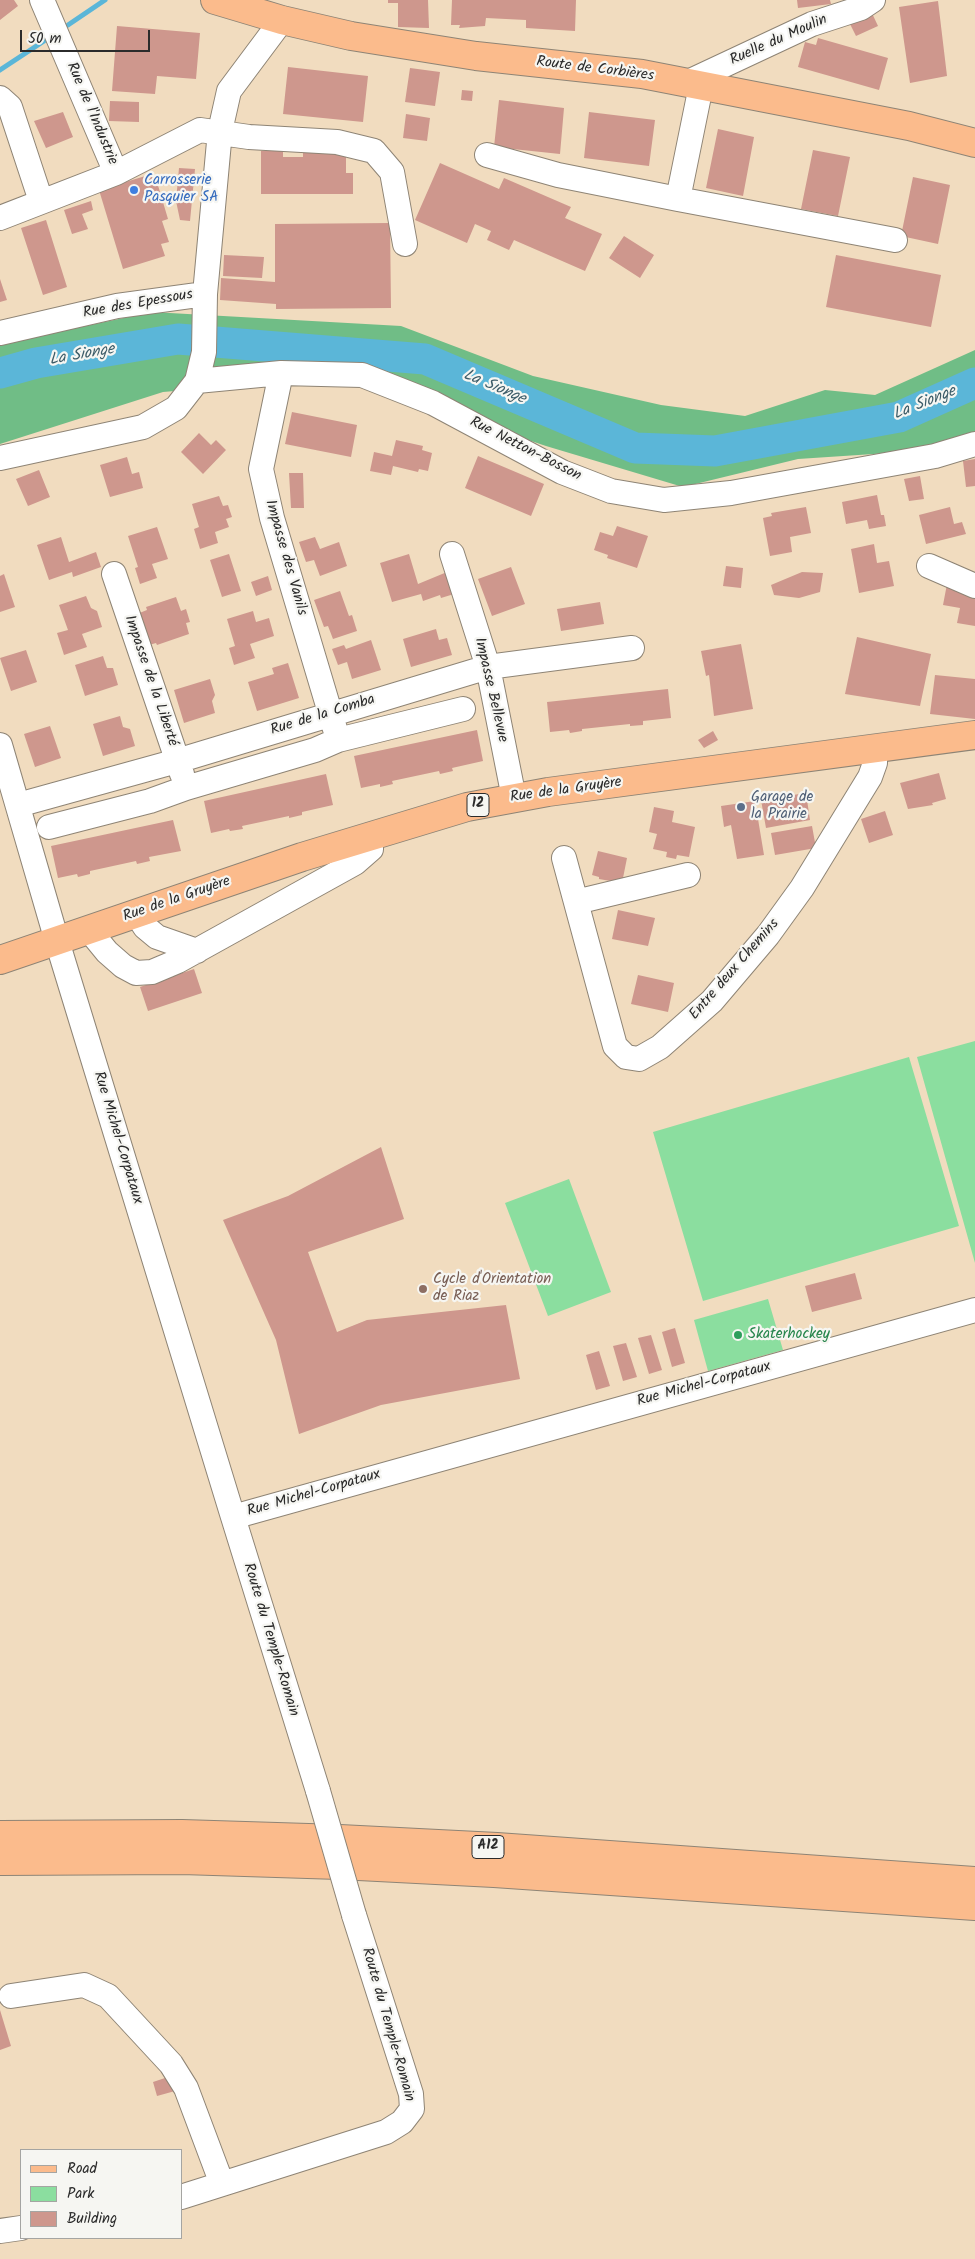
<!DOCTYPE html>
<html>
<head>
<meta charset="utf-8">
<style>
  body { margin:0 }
  #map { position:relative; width:975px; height:2259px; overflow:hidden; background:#f1dcbf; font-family:Kalam,sans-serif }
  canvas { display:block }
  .legend { position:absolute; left:20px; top:2149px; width:162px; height:90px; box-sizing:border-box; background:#f6f6f2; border:1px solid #a5a5a2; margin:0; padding:6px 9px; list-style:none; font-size:15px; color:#2b2b2b }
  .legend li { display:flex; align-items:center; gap:10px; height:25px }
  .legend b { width:25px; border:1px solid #a5a5a2 }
  .scale { position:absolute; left:20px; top:30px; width:130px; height:22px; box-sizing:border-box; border:2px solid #2b2b2b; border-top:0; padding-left:6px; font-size:15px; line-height:18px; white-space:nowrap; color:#2b2b2b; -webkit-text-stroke:4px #f6f6f2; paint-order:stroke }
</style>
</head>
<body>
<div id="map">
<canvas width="975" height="2259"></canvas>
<ul class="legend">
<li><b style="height:6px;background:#fbbb8c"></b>Road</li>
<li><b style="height:14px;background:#8bde9f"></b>Park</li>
<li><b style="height:14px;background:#ce978d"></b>Building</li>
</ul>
<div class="scale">50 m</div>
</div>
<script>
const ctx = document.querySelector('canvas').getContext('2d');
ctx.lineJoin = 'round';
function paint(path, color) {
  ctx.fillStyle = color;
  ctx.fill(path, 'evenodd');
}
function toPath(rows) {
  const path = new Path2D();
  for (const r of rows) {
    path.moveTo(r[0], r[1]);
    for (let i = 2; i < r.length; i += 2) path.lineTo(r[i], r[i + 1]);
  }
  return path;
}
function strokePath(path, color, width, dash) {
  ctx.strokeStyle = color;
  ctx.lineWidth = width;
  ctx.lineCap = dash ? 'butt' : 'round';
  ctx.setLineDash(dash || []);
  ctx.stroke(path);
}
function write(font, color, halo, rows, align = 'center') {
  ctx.font = font + ' Kalam,sans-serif';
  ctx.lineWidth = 4.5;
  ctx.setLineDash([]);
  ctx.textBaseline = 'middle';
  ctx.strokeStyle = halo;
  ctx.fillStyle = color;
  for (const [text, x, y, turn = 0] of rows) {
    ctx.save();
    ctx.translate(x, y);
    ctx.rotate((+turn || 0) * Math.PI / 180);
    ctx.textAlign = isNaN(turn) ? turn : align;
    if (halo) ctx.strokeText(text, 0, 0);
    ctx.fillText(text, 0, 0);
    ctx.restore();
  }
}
const green = toPath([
  [975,1041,975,1263,917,1057],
  [909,1057,959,1226,703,1301,653,1132],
  [569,1179,611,1292,548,1316,505,1203],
  [768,1299,783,1350,708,1371,694,1320]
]);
const forest = toPath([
  [152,312,401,326,533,376,661,405,745,416,825,390,875,395,975,350,975,434,949,449,798,459,683,487,546,446,340,377,163,392,0,444,0,344]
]);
const stream = toPath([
  [68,25,105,0],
  [0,70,44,41]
]);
const river = toPath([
  [0,373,36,363,178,339,425,359,635,448,715,451,899,417,975,383]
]);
const building = toPath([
  [0,0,14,0,18,6,0,20],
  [388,0,428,0,429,28,398,27,398,3,388,3],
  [452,0,576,0,575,31,526,28,526,20,486,18,485,26,459,28,460,25,451,25],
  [797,0,830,0,831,4,798,8],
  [938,1,947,76,910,83,899,7],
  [870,9,878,26,856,36,848,20],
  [117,26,200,33,196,79,157,76,155,94,112,91],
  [818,38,888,58,879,90,798,67,805,42,816,45],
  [288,67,368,76,363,122,283,114],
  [410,68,440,72,435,106,405,102],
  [462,90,473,91,472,101,461,100],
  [499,100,564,108,560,154,494,147],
  [110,101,139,102,139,122,109,121],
  [63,112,73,137,46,148,34,121],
  [589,112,655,120,649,166,584,158],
  [406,114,430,118,427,141,403,138],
  [718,129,754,137,743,196,706,188],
  [813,150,850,157,838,216,801,209],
  [261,151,283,151,283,157,303,157,303,153,346,153,346,173,353,173,353,194,261,194],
  [440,163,499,189,504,178,571,207,565,218,602,234,585,271,514,240,509,250,487,240,491,231,475,224,467,243,415,220],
  [179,168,195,169,190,221,180,220,176,201],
  [152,174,154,182,157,182,168,219,162,221,169,242,161,244,165,256,123,269,99,190],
  [913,177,950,185,938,244,901,236],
  [91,201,93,210,82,214,88,229,72,234,64,210],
  [46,220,67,287,43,295,21,228],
  [390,223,391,308,276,309,276,304,220,300,221,278,275,282,275,224],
  [624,236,654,255,640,278,609,258],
  [224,255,264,257,262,278,223,276],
  [836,255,941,275,931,327,826,307],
  [0,279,7,300,0,302],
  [292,412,357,425,351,457,285,444],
  [199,433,211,445,216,440,226,450,203,474,181,452],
  [396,440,423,446,422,450,432,453,428,471,419,469,418,472,393,466,391,475,370,471,374,452,392,456],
  [478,456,544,484,531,516,465,488],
  [127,457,132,474,139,472,143,488,110,497,100,465],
  [975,459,975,486,966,487,963,461],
  [39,470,50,497,28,506,16,479],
  [289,473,303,473,304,508,291,508],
  [920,476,924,499,909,501,904,479],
  [877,495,881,515,884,515,886,526,869,529,867,520,846,524,842,502],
  [219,496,223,506,228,505,232,517,226,519,229,527,215,532,218,543,200,549,194,529,199,527,192,504],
  [806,507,811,533,790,537,792,552,770,556,763,518,772,516,771,513],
  [950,507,954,524,962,522,966,534,926,544,919,515],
  [617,526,648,536,637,568,607,558,608,555,594,550,600,532,613,536],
  [157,527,168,559,152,564,157,578,140,584,135,568,138,567,128,536],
  [61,537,69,562,96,552,101,567,73,577,72,572,49,580,37,545],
  [315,537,320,549,339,542,347,566,320,576,314,560,306,562,299,542],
  [874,544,877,563,889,561,894,586,859,593,851,549],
  [229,554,241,591,222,597,210,560],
  [409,554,418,584,447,572,454,594,441,598,440,595,423,601,421,594,392,602,380,563],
  [726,566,743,568,741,588,723,586],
  [511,567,525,604,492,616,478,579],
  [802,572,823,573,820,592,799,598,774,595,771,585],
  [4,574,15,607,0,612,0,576],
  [268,576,272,590,256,596,251,582],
  [947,584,975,595,975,626,957,623,960,608,943,605],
  [340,591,349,616,352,615,357,631,333,639,328,626,324,627,314,600],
  [86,596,91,608,97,611,102,627,82,634,87,647,64,655,57,633,68,630,59,605],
  [176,597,181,611,186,609,190,622,186,623,189,634,157,645,156,643,149,645,137,614,147,610,146,607],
  [600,602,604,624,561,631,557,609],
  [253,611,256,622,269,618,274,636,250,644,255,658,234,665,229,648,235,646,227,619],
  [436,629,439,640,447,638,452,655,411,667,403,639],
  [857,637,931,654,920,706,845,694],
  [371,640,381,670,352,679,347,662,338,665,332,649,344,645,346,649],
  [741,644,753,709,714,716,709,675,706,676,701,651],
  [26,650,37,682,11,691,0,658],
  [103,656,107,668,113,668,118,685,85,696,75,665],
  [288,663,299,698,257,711,248,682,274,674,272,668],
  [935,675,975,679,975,719,930,714],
  [210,679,215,695,212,701,215,713,184,723,174,690],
  [668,689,671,718,643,721,643,725,630,726,630,724,582,729,582,731,570,733,569,730,550,732,547,702],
  [120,716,123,727,130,729,135,746,103,756,93,724],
  [50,726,61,758,35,767,24,734],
  [477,730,483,761,452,768,453,771,440,774,439,771,392,781,393,784,380,787,380,784,361,788,354,756],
  [713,731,718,740,704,748,698,740],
  [939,773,946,799,932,803,933,805,908,809,900,783],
  [326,774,333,805,302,812,302,815,289,818,289,816,242,826,243,829,230,831,229,829,211,833,204,801],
  [806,793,810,820,766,828,761,800],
  [755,801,764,855,737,859,731,825,724,827,721,806],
  [654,807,674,811,672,822,695,827,689,857,677,855,676,859,666,857,667,852,653,849,657,834,649,832],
  [885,811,893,835,869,843,861,819],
  [173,820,181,851,149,857,150,861,137,864,136,861,90,871,90,874,78,877,77,874,58,878,51,846],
  [812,826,816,848,775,855,771,833],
  [598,851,627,858,622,883,599,879,599,877,592,875],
  [618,910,655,918,648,946,612,939],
  [194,969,202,993,148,1011,140,987],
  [638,975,674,983,668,1012,631,1004],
  [381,1147,404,1219,308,1252,337,1332,367,1320,506,1305,520,1379,381,1405,299,1434,276,1340,223,1220,288,1196],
  [855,1273,862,1299,812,1312,805,1286],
  [675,1328,685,1363,672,1367,662,1332],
  [651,1335,662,1370,649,1374,638,1338],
  [626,1343,637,1377,623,1381,613,1346],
  [599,1351,610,1386,596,1390,586,1355],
  [0,2010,11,2046,0,2050],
  [171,2076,175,2091,157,2096,153,2082]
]);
const minor = toPath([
  [42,0,116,173],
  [686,83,812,24,861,8,873,0],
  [701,86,678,199,895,240],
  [0,98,10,107,41,201],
  [487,155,558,175,678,199],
  [0,218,116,173,200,130,249,137,337,142,374,151,392,172,405,244],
  [0,333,117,306,205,294],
  [281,373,261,469,272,518,335,729],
  [197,381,281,373,362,375,433,403,562,472,611,491,664,500,731,493,935,456,975,444],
  [0,458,143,427,176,408,197,381,204,352,205,294,220,131,229,91,282,20],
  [452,554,488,667,514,798],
  [929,566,975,586],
  [114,574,182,774],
  [0,745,57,941,233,1517,975,1310],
  [18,805,177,761,488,667,632,648],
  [49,827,150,801,186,788,315,750,338,740,463,709],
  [564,858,615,1046,626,1057,639,1059,660,1047,712,1001,768,935,802,888,870,777,875,763,875,749],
  [576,902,688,875],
  [136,913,145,927,157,937,197,951],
  [89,930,107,952,123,966,136,973,152,972,178,961,355,863,371,849,370,835],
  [233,1517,318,1791],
  [11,1996,84,1985,108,1996,171,2064,186,2088,222,2184],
  [181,2197,386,2132,402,2122,412,2109,411,2094,354,1915],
  [0,2231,21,2228]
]);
const major = toPath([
  [215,0,282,20,351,36,476,56,642,74,909,126,975,143],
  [0,960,302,857,467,807,548,792,975,735]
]);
const highway = toPath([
  [0,1835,182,1834,340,1839,497,1847,975,1881],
  [0,1861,182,1860,339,1865,494,1873,975,1906]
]);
const minorBridge = toPath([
  [318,1791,354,1915]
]);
const markers = [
  [134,190,5,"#3f7fe0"],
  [741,807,5,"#5c6f8a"],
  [423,1289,5,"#8d6e63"],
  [738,1335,5,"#2e9e5b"]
];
const shields = [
  [478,805,22],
  [488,1847,32]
];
const shieldNames = [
  ["12",478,805],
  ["A12",488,1847]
];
const streetNames = [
  ["Ruelle du Moulin",779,41,-24],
  ["Route de Corbières",595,70,7],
  ["Rue de l'Industrie",91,114,67],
  ["Rue des Epessous",138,305,-10],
  ["Rue Netton-Bosson",525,450,27],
  ["Impasse des Vanils",285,558,74],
  ["Impasse de la Liberté",150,681,71],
  ["Impasse Bellevue",490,690,77],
  ["Rue de la Comba",323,716,-17],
  ["Rue de la Gruyère",566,791,-8],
  ["Rue de la Gruyère",177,900,-19],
  ["Entre deux Chemins",735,970,-49],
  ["Rue Michel-Corpataux",117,1138,73],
  ["Rue Michel-Corpataux",704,1385,-15],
  ["Rue Michel-Corpataux",314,1494,-16],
  ["Route du Temple-Romain",270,1640,73],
  ["Route du Temple-Romain",387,2025,74]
];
const shopNames = [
  ["Carrosserie",144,181],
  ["Pasquier SA",144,198]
];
const serviceNames = [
  ["Garage de",751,798],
  ["la Prairie",751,815]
];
const educationNames = [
  ["Cycle d'Orientation",433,1280],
  ["de Riaz",433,1297]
];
const leisureNames = [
  ["Skaterhockey",748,1335]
];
const waterNames = [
  ["La Sionge",82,356,-10],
  ["La Sionge",494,388,23],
  ["La Sionge",925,404,-22]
];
paint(green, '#8bde9f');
paint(forest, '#70bd86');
strokePath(stream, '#5bb6d8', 5);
strokePath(river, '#5bb6d8', 31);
paint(building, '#ce978d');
strokePath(minor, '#8e8475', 26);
strokePath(major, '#8e8475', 30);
strokePath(highway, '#8e8475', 30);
strokePath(minor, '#fff', 24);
strokePath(major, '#fbbb8c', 28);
strokePath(highway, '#fbbb8c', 28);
strokePath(minorBridge, '#8e8475', 26, []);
strokePath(minorBridge, '#fff', 24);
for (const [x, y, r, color] of markers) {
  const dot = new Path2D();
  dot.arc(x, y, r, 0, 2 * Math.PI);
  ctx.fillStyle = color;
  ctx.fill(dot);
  strokePath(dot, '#f6f6f2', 2);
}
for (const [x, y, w] of shields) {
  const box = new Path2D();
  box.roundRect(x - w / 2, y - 11.5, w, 23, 4);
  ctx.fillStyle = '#f6f6f2';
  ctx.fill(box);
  strokePath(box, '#2b2b2b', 1);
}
write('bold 14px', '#2b2b2b', null, shieldNames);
write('15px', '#2b2b2b', '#f6f6f2', streetNames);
write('15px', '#366cbe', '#f6f6f2', shopNames, 'left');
write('15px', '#4e5e75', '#f6f6f2', serviceNames, 'left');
write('15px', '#785e54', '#f6f6f2', educationNames, 'left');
write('15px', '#27864d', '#f6f6f2', leisureNames, 'left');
write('italic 16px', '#3c5c68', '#f6f6f2', waterNames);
</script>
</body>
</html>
